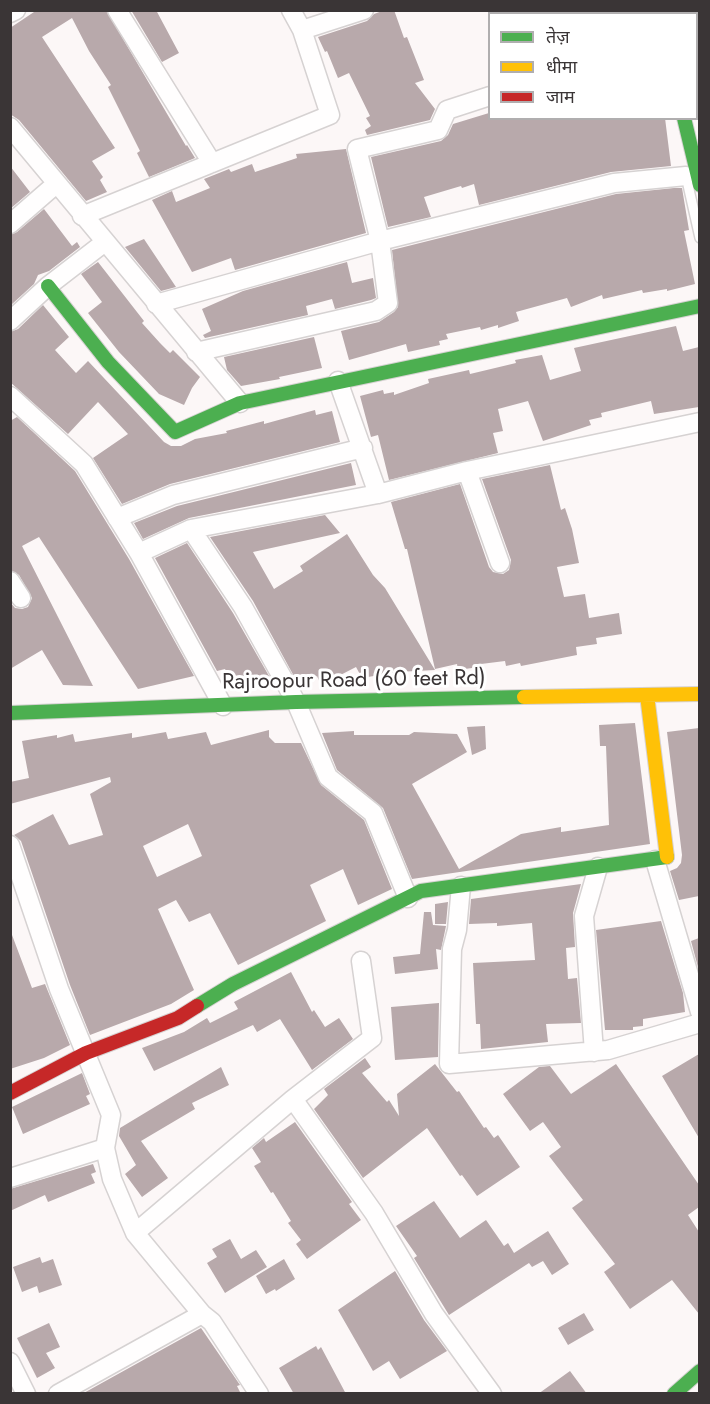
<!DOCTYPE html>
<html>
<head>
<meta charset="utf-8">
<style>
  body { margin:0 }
  #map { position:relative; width:710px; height:1404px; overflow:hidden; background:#fcf7f7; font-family:Jost,"Noto Sans Devanagari",sans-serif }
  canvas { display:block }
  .frame { position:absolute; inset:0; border:12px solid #3a3536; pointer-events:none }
  .legend { position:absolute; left:488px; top:12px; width:210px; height:108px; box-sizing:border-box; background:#fff; border:2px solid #b0aeaf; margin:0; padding:8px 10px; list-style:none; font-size:18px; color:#3a3536 }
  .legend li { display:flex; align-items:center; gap:12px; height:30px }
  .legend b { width:30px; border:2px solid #b0aeaf }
</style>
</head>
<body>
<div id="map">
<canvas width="710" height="1404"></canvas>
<div class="frame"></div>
<ul class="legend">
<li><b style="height:8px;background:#4caf50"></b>तेज़</li>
<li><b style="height:8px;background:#ffc107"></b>धीमा</li>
<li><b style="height:8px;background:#c62828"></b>जाम</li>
</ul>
</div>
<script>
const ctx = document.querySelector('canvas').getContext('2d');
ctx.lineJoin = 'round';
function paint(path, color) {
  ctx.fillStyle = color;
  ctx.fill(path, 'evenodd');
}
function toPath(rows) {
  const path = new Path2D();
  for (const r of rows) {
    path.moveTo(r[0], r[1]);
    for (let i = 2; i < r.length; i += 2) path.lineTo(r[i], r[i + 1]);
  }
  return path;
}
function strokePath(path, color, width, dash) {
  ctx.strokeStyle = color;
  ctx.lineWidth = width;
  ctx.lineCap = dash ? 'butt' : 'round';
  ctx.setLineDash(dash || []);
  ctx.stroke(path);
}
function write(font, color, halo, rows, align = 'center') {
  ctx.font = font + ' Jost,sans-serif';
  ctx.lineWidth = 6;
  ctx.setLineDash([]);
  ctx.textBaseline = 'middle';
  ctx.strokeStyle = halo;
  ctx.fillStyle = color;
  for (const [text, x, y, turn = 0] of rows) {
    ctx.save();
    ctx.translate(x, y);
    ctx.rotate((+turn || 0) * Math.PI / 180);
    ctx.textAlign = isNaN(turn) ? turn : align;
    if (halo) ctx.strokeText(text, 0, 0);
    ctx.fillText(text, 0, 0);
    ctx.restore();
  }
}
const building = toPath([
  [37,10,106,10,186,146,187,145,195,158,149,177,137,153,140,151,108,87,111,85,89,51,72,18,42,37,115,148,92,161,103,177,100,180,107,192,86,201,19,120,10,114,10,28],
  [131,10,156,10,179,53,162,62],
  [385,10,394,10,404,38,407,37,424,80,415,83,435,109,430,120,367,135,365,130,371,126,366,118,370,116,349,73,338,78,327,51,325,52,318,37,367,21,374,14],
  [489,113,489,118,665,118,671,166,611,172,479,205,474,184,462,188,461,186,424,197,431,217,388,227,371,157,441,141,448,135,453,124],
  [346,149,366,233,235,270,231,258,192,272,152,200,172,191,176,202,210,188,204,179,229,169,231,172,252,164,255,172,297,158,296,154],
  [10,166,30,192,10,209],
  [674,188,682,188,689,230,684,231,695,284,667,291,667,289,643,293,642,290,603,299,602,295,571,307,567,298,516,312,519,321,498,328,498,325,481,330,480,327,446,334,448,339,439,341,440,345,408,352,406,344,349,360,341,331,379,322,394,312,398,307,392,250,616,194],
  [44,209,72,246,77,242,80,247,49,271,38,275,34,284,11,305,10,235,17,232],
  [144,239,176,287,161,291,125,247],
  [98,262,144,321,142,323,160,343,170,353,173,350,200,377,192,388,184,405,159,394,119,352,88,313,102,302,81,274],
  [347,262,352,283,373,278,376,298,371,300,335,309,332,299,306,306,308,315,205,338,203,335,211,331,202,309,243,291],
  [43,305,69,337,55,350,76,373,88,361,164,442,171,446,181,446,195,439,227,433,226,431,264,421,264,424,315,410,316,415,332,411,340,442,170,484,122,504,93,458,128,434,98,402,68,434,10,382,10,332,18,329],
  [676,326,683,351,699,347,699,407,654,414,651,401,601,413,602,417,589,420,591,425,543,441,528,401,498,409,503,431,493,433,498,453,389,480,378,435,371,437,360,396,383,390,384,394,394,392,394,395,429,383,428,379,469,370,470,374,516,363,515,360,542,355,550,380,581,371,574,348],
  [314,337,322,368,279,377,280,379,241,386,227,370,224,357],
  [17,417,75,471,129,559,194,676,138,689,39,537,22,546,93,686,63,685,42,650,10,669,10,602,15,608,22,609,28,607,32,598,19,575,10,570,10,421],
  [351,463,356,485,189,518,143,539,134,523,177,506],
  [550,465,561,510,565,508,572,529,579,563,557,567,564,597,585,594,589,618,619,613,622,634,596,638,597,644,576,647,577,655,521,666,520,663,506,666,505,661,473,665,472,668,458,670,457,664,435,669,407,549,405,549,391,502,460,484,489,567,493,572,503,574,509,570,511,560,482,479],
  [325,515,340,533,253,552,274,589,303,571,300,566,347,534,373,575,385,588,435,670,397,672,362,678,356,667,321,685,317,676,307,682,304,675,296,680,253,601,210,537],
  [187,543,233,613,273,683,270,685,266,680,238,684,234,677,230,679,225,669,217,671,155,558],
  [635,723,650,844,412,879,383,808,337,770,322,733,354,731,354,735,409,735,414,732,457,734,467,752,412,784,459,869,521,834,561,827,561,832,609,825,606,746,600,746,599,725],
  [485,726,486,749,472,755,467,727],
  [699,728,699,896,679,900,670,871,677,868,681,863,682,855,667,732],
  [269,730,269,737,275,743,301,743,321,785,364,820,392,889,358,905,343,869,310,885,326,921,238,965,210,913,189,922,176,900,158,909,194,990,171,1004,90,1035,70,985,21,841,14,835,53,814,69,845,103,835,90,794,111,782,110,777,10,804,10,782,29,778,22,741,57,735,57,738,73,734,75,742,132,733,132,738,166,732,168,739,206,732,211,745],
  [188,824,202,856,157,877,143,846],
  [581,884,573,913,575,947,566,948,568,979,577,978,581,1023,546,1024,548,1042,481,1049,480,1024,476,1024,473,963,535,960,532,923,497,926,497,923,469,924,471,899],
  [448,902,446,924,435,924,435,904],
  [424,912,431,912,433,925,446,926,441,950,436,949,438,969,395,974,393,957,420,954],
  [661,921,683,993,685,1012,643,1019,643,1026,633,1027,633,1030,605,1030,596,930],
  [10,935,12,935,32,988,45,984,70,1045,44,1058,10,1069],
  [699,938,699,971,691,941],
  [291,972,312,1012,314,1010,325,1027,339,1018,353,1039,312,1070,280,1019,257,1032,253,1025,154,1071,142,1048,184,1032,207,1018,210,1023,238,1009,234,1002],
  [439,1003,438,1057,395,1060,391,1007],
  [699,1054,699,1138,662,1076],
  [365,1058,371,1067,362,1073,387,1102,389,1100,399,1116,397,1094,435,1064,457,1092,459,1091,484,1128,486,1127,494,1138,498,1135,520,1167,477,1196,462,1175,460,1176,427,1128,363,1178,314,1109,328,1095,324,1089],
  [616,1064,699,1185,699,1207,688,1215,699,1232,699,1314,672,1280,630,1309,604,1272,615,1264,572,1208,583,1200,549,1156,561,1147,543,1122,530,1131,503,1094,539,1067,550,1066,571,1094],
  [221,1067,229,1085,192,1103,195,1109,141,1141,168,1178,142,1197,125,1174,136,1165,119,1136,120,1128],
  [82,1073,90,1094,86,1096,90,1104,23,1134,12,1107],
  [295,1122,352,1202,349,1204,361,1220,307,1259,296,1244,301,1240,288,1223,291,1221,273,1192,271,1193,254,1166,261,1162,252,1148,264,1138,266,1142],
  [93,1164,96,1172,91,1174,95,1183,48,1202,45,1195,10,1211,10,1189],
  [434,1201,460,1238,486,1220,504,1246,508,1243,514,1253,548,1231,569,1264,552,1275,543,1261,532,1267,529,1263,449,1315,414,1258,417,1256,396,1226],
  [230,1239,241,1259,256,1250,267,1267,225,1293,207,1263,217,1257,212,1249],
  [40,1257,42,1263,53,1259,62,1285,39,1293,37,1286,22,1292,13,1267],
  [284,1259,295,1279,276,1291,275,1289,266,1294,256,1276],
  [395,1271,424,1320,447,1351,400,1379,389,1361,373,1371,338,1310],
  [584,1313,594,1330,568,1345,558,1328],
  [49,1323,60,1347,46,1353,55,1368,37,1378,17,1338],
  [201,1328,240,1385,237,1386,241,1394,82,1394],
  [316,1346,318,1350,321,1347,346,1394,294,1394,279,1368],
  [570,1371,587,1394,538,1394]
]);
const lane = toPath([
  [675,10,676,14],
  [696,80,700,89],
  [688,185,700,238]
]);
const street = toPath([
  [117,10,212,163],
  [10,13,16,10],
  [302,30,364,10],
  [10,127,240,403],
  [82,216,330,115,302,30,291,10],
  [10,224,56,184],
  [156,304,380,241,614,183,686,176],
  [10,321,48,286,105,242],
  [196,352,376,311,388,303,380,241,357,149,438,130,447,110,490,96],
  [338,381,378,494],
  [10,396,84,464,139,553,223,706],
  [467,471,500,563],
  [117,518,173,495,363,448],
  [191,529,243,607,296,702,328,777,373,813,408,898],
  [139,553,191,529,378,494,467,471,700,422],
  [10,581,21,598],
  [10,845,59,989,111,1115,105,1148,112,1179,135,1233,202,1314,212,1322,259,1394],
  [655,860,700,1012],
  [461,886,457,930,452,949,449,1064,608,1050,700,1023],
  [594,1052,584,916,598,867],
  [293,1099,374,1213,434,1314,492,1394],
  [10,1178,105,1148],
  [135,1233,293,1099,372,1038,361,961],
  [10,1362,26,1394],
  [58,1394,202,1314]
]);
const fast = toPath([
  [653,10,654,14],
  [684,118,700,185],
  [48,286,108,362,175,432,240,403,700,306],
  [10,713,296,702,524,697],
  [197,1006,233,984,421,891,667,857],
  [674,1394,700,1371]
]);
const slow = toPath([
  [647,695,667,857],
  [524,697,700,694]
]);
const jam = toPath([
  [10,1093,86,1053,178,1018,197,1006]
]);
const streetNames = [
  ["Rajroopur Road (60 feet Rd)",354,681,-1]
];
paint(building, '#b8a9ab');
strokePath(lane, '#d6d2d2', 12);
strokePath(street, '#d6d2d2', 21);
strokePath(fast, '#d6d2d2', 16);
strokePath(slow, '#d6d2d2', 16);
strokePath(jam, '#d6d2d2', 16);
strokePath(lane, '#fffefe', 9);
strokePath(street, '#fffefe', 18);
strokePath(fast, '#4caf50', 14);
strokePath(slow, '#ffc107', 14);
strokePath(jam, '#c62828', 14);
write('22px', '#3a3536', '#fff', streetNames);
</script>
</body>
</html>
